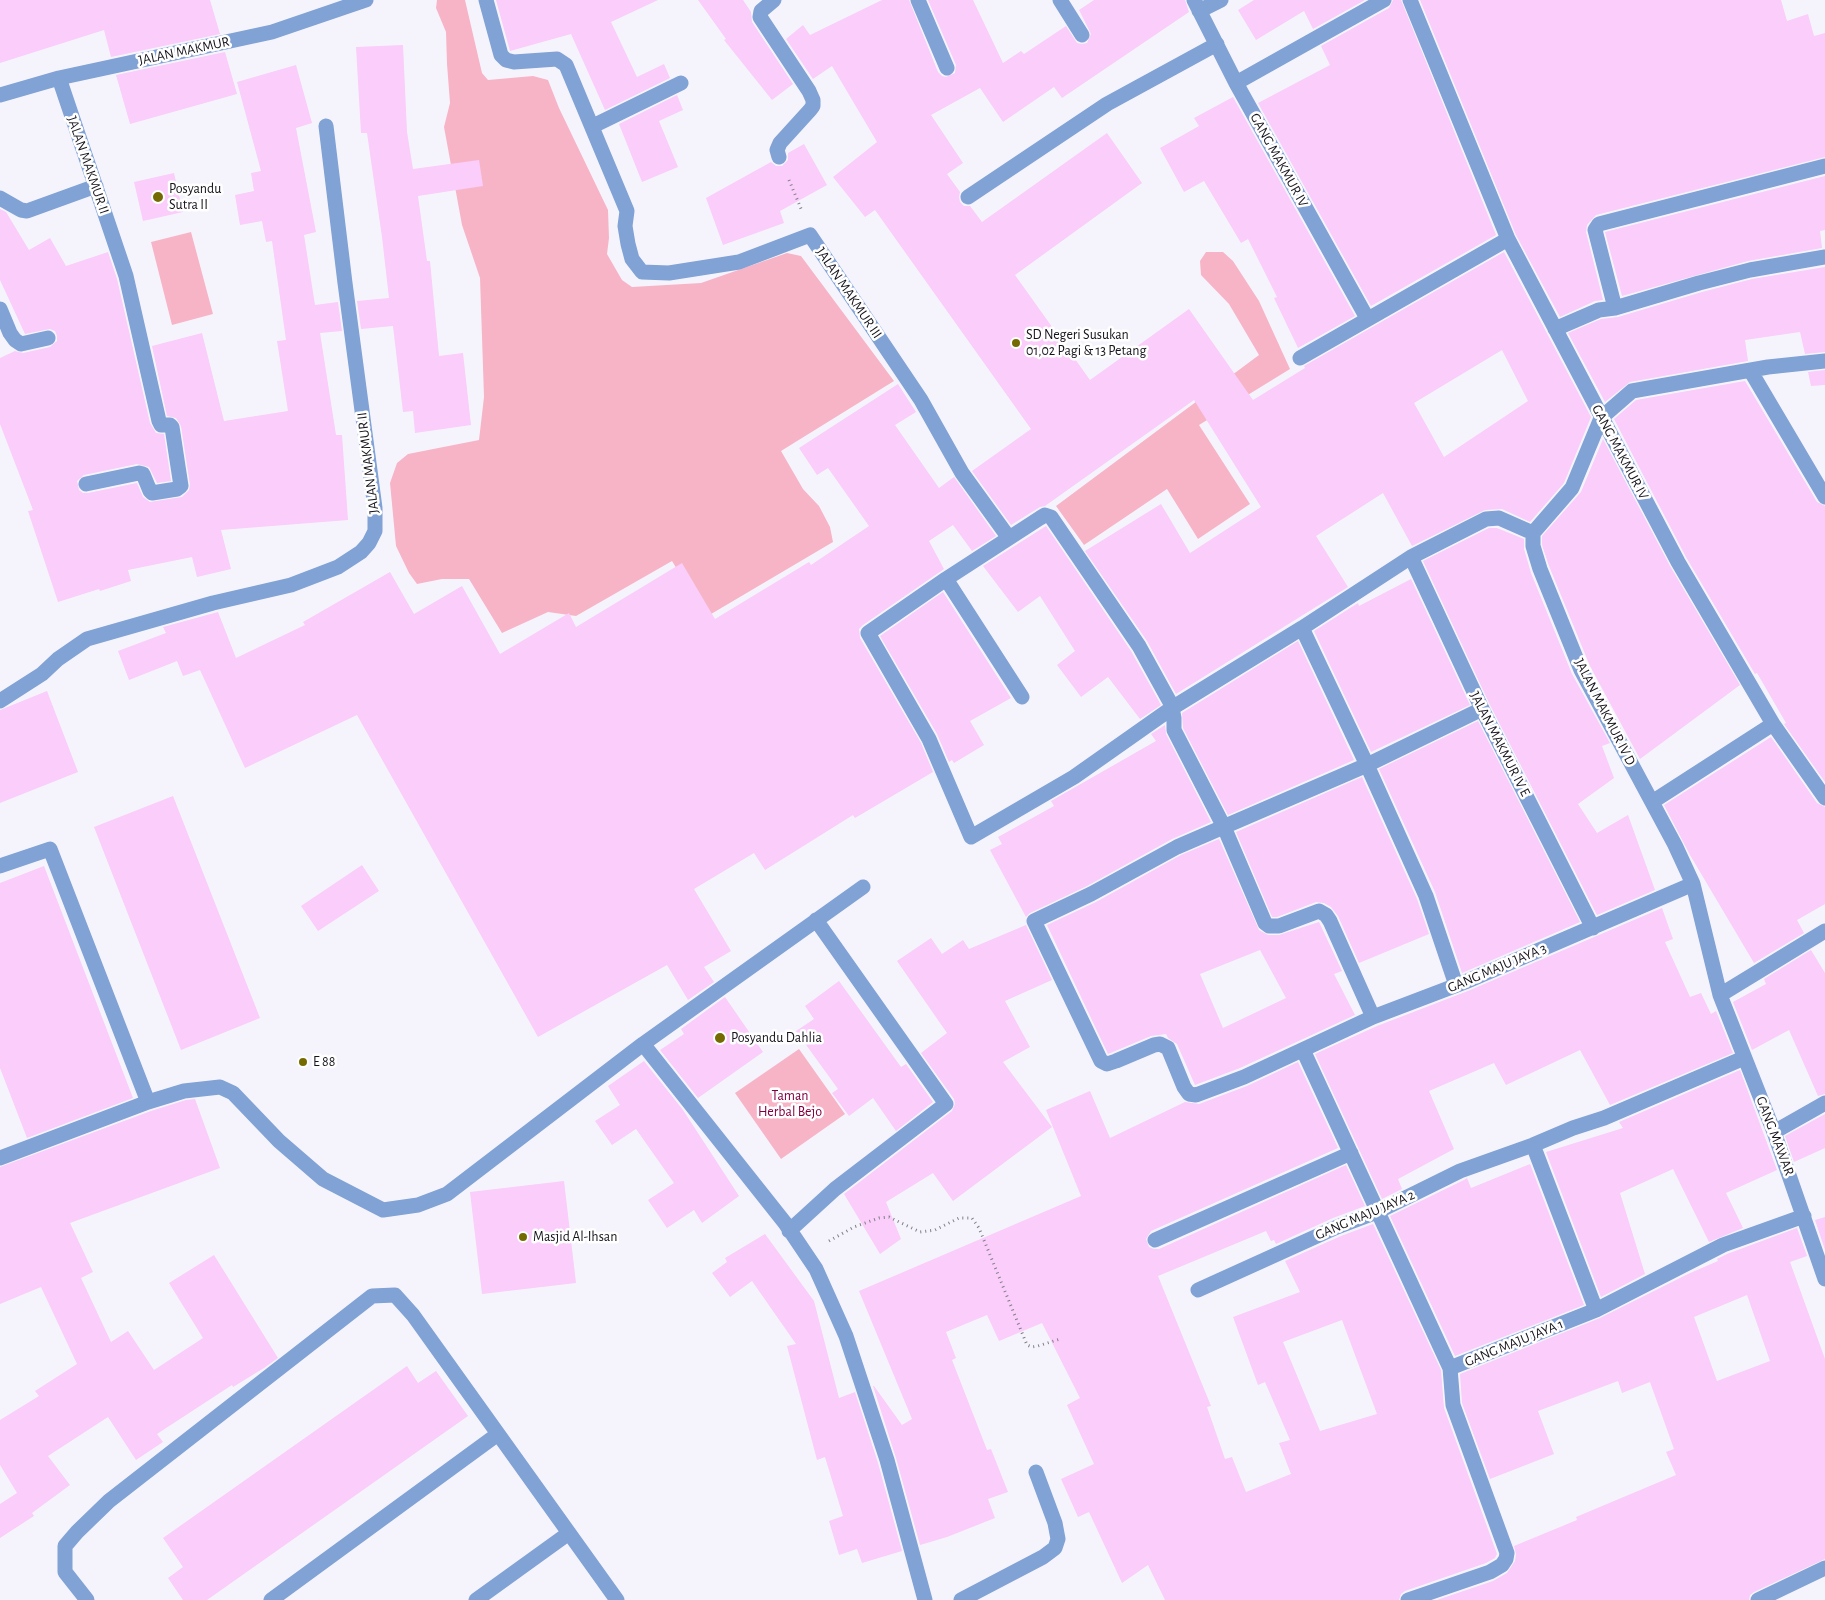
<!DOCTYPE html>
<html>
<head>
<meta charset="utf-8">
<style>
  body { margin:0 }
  canvas { display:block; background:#f5f4fc }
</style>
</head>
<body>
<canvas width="1825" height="1600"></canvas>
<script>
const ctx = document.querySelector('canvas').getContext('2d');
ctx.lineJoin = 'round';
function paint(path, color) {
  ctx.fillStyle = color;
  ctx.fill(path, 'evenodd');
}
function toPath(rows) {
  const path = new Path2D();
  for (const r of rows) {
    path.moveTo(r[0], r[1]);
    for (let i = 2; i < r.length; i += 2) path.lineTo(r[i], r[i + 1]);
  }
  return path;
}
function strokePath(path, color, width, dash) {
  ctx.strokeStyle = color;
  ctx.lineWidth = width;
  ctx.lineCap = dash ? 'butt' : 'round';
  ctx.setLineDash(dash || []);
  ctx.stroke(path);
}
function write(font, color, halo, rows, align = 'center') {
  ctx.font = font + ' "Alegreya Sans",sans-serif';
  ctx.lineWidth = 5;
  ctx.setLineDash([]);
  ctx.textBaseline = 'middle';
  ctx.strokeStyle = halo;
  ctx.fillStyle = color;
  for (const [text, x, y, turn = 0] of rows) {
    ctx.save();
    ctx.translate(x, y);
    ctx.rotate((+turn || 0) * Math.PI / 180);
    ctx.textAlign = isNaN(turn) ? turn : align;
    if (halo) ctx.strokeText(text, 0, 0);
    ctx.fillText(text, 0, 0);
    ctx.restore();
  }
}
const green = toPath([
  [437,0,465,0,482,73,488,80,533,76,548,80,559,108,608,210,609,238,607,254,622,280,632,287,701,283,787,253,801,256,894,381,781,451,803,489,819,506,830,527,833,542,706,617,672,561,576,616,548,612,502,633,469,579,442,579,417,584,409,573,396,546,390,483,397,463,408,454,479,440,484,397,480,278,462,225,444,127,450,103,447,64,446,32,436,8],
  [191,232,213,314,172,325,151,242],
  [1206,252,1223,252,1233,261,1259,301,1290,369,1199,425,1250,504,1198,539,1167,489,1084,545,1056,506,1259,355,1229,304,1201,275,1200,261],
  [799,1049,845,1114,781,1159,735,1093]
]);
const building = toPath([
  [0,0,210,0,220,34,111,57,104,30,0,63],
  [496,0,658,0,611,22,637,77,664,64,670,78,605,110,571,34,510,51],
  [698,0,743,0,751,12,752,22,793,84,772,100,724,40,726,39],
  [882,0,909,0,938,72,942,76,946,77,955,73,956,65,928,0,973,0,1003,63,1021,51,1024,54,1066,26,1077,43,1082,44,1087,43,1091,34,1079,10,1094,0,1185,0,1189,12,1062,98,1054,87,1003,122,980,88,931,115,963,163,947,174,960,192,959,197,960,202,964,206,970,206,982,222,1107,133,1142,183,1015,275,1090,380,1189,309,1253,400,1305,368,1304,366,1504,252,1591,417,1564,483,1530,522,1502,509,1485,510,1412,546,1383,493,1316,536,1348,587,1176,694,1147,641,1085,551,1161,504,1190,553,1261,507,1194,400,1045,506,1040,507,1011,525,972,471,1031,429,875,210,865,217,833,177,877,142,832,66,813,79,786,39,803,25,810,35],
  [1502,350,1528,401,1444,457,1414,403],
  [1254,0,1365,0,1313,29,1304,11,1256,40,1238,10],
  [1393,0,1401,0,1496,235,1371,306,1258,103,1330,65,1321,46,1389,8],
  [1420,0,1781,0,1787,21,1808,14,1814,36,1825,33,1825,157,1596,215,1587,225,1586,232,1603,300,1595,301,1560,317,1516,235],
  [403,45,407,132,413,169,479,160,483,186,418,196,427,261,430,261,439,356,463,353,471,425,415,433,413,411,403,412,393,326,361,329,357,301,389,298,382,237,367,133,361,133,356,47],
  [225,52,237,94,130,124,116,75],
  [296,65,312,123,296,128,316,232,304,235,315,305,338,302,342,331,320,333,336,435,342,435,348,520,221,530,231,569,197,577,192,557,128,570,131,581,100,591,99,589,58,602,28,511,33,510,0,424,0,358,15,351,23,353,50,347,57,341,57,336,55,331,50,329,25,334,0,280,0,209,6,212,29,250,50,238,66,266,108,252,117,279,150,423,156,433,164,434,171,481,157,483,149,467,137,464,84,475,77,481,79,490,83,493,88,493,137,483,143,497,150,502,182,497,189,490,190,485,181,426,176,418,167,416,152,346,202,333,224,421,288,411,277,341,286,340,272,241,266,242,262,221,240,225,235,195,254,191,251,173,261,171,237,82],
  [677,95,683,110,659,121,678,167,642,182,619,124],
  [1233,97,1355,316,1298,348,1274,298,1277,297,1248,239,1241,243,1204,181,1184,192,1160,148,1199,126,1194,118],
  [804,144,827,185,780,211,784,223,723,245,706,198,771,162,776,166,782,166,788,160,788,153],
  [174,173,183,212,143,221,134,182],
  [1825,176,1825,230,1820,231,1822,248,1748,261,1622,296,1605,232],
  [1825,267,1825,352,1805,354,1800,332,1745,340,1748,361,1630,382,1605,402,1568,333,1601,319,1618,317,1702,292,1752,279],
  [1825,370,1825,385,1811,386,1808,372],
  [1745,381,1817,502,1825,506,1825,782,1784,724,1786,723,1757,673,1755,674,1686,557,1614,419,1636,400],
  [898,384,916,412,895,425,939,488,954,477,996,536,972,551,953,525,929,541,944,569,863,625,859,629,860,638,921,743,933,772,855,818,853,815,765,870,754,853,694,889,731,951,704,967,714,982,688,1000,667,965,538,1037,357,715,245,768,200,670,183,676,177,661,129,680,118,651,166,633,163,627,218,612,236,658,305,625,303,622,390,572,414,614,462,586,500,654,569,613,576,627,682,563,715,619,809,562,811,565,869,526,828,468,817,475,799,448],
  [1603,439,1670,566,1740,685,1640,759,1590,666,1549,566,1542,545,1542,536,1581,492],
  [1046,526,1131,651,1161,705,1140,719,1108,677,1081,697,1057,665,1075,651,1040,596,1018,612,983,566],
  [1489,528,1497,528,1524,539,1524,549,1531,573,1572,674,1610,743,1602,746,1614,778,1578,804,1597,833,1628,815,1655,890,1597,915,1490,705,1423,561],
  [1411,579,1470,705,1371,752,1314,631,1358,603,1359,606],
  [943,592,1011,698,970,721,984,745,954,763,952,760,949,762,937,734,880,636],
  [1298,641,1354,760,1228,815,1183,728,1182,713],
  [47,691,78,772,0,803,0,710],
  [1478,721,1580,922,1462,973,1435,892,1379,769],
  [1165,725,1166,734,1211,822,1172,839,1087,886,1030,913,1026,917,990,850,1002,844,998,837,1054,806,1051,801,1156,741,1151,734],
  [1771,737,1817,803,1825,807,1825,904,1797,920,1804,933,1754,963,1690,855,1664,805],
  [1362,777,1417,899,1429,934,1359,963,1338,916,1331,907,1324,903,1316,902,1277,917,1272,917,1236,832],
  [173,796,260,1018,181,1050,94,827],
  [1219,839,1259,930,1268,935,1279,935,1319,922,1342,971,1334,974,1355,1015,1240,1068,1195,1085,1177,1044,1168,1038,1166,1034,1151,1036,1108,1054,1047,925,1096,902,1181,855],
  [1260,950,1286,998,1223,1028,1200,974],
  [362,865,379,891,318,931,301,906],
  [44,866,133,1098,27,1138,0,1068,0,883],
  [1662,908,1673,939,1665,942,1690,997,1701,993,1711,1014,1716,1011,1733,1053,1610,1105,1580,1050,1506,1085,1494,1063,1429,1091,1454,1149,1398,1179,1402,1189,1382,1199,1315,1054,1377,1026,1468,991],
  [1026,925,1052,980,1005,1001,1030,1047,1003,1062,1052,1127,953,1201,933,1173,886,1202,901,1239,880,1254,844,1194,952,1111,955,1104,954,1099,921,1053,947,1033,897,961,931,938,942,954,963,940,969,949],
  [1811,950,1825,973,1825,1094,1818,1096,1789,1030,1752,1050,1733,1002,1766,984,1764,979],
  [839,981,901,1067,906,1064,933,1102,896,1131,873,1098,849,1116,832,1093,838,1089,796,1031,814,1019,805,1006],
  [725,997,763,1052,698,1098,660,1050,684,1034,681,1029],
  [644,1061,683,1110,739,1196,702,1223,694,1210,667,1228,648,1200,674,1183,636,1129,612,1145,595,1121,620,1105,608,1086],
  [1298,1062,1338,1148,1151,1231,1146,1239,1149,1247,1154,1249,1159,1249,1346,1165,1365,1206,1333,1218,1276,1244,1274,1240,1271,1241,1266,1231,1158,1276,1211,1406,1207,1407,1225,1459,1232,1457,1246,1492,1291,1474,1279,1443,1290,1440,1265,1382,1258,1385,1233,1317,1300,1292,1285,1261,1341,1236,1373,1224,1441,1370,1444,1408,1497,1554,1495,1558,1486,1563,1405,1591,1401,1594,1399,1600,1165,1600,1148,1565,1122,1583,1089,1512,1078,1517,1061,1479,1094,1464,1067,1405,1080,1398,1042,1323,999,1341,987,1315,946,1332,956,1358,952,1360,987,1450,991,1449,1008,1492,988,1499,995,1518,947,1537,920,1545,896,1458,873,1386,874,1386,902,1425,912,1419,859,1291,1081,1196,1046,1110,1090,1091,1110,1138,1185,1102,1199,1104,1247,1086],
  [1342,1320,1377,1414,1320,1431,1283,1342],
  [1740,1070,1777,1170,1726,1193,1743,1228,1709,1242,1673,1169,1620,1193,1645,1274,1601,1297,1546,1152,1623,1128,1619,1122],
  [195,1099,220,1168,70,1223,93,1272,81,1278,111,1342,128,1331,154,1370,203,1338,169,1283,214,1255,278,1358,264,1368,233,1387,232,1385,157,1434,163,1442,136,1460,108,1417,48,1456,70,1485,32,1513,34,1516,0,1538,0,1504,17,1493,0,1465,0,1420,39,1396,35,1391,77,1364,41,1287,0,1304,0,1167,151,1111,186,1100],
  [1825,1114,1825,1148,1794,1162,1785,1136],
  [1530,1164,1584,1305,1455,1356,1390,1216,1464,1180,1467,1178,1471,1188],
  [564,1181,576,1283,482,1294,470,1192],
  [1825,1217,1825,1250,1815,1220],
  [1797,1228,1807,1256,1790,1262,1825,1359,1825,1559,1754,1592,1750,1595,1749,1600,1437,1600,1493,1581,1507,1573,1515,1561,1516,1554,1514,1546,1577,1520,1576,1517,1676,1475,1666,1452,1674,1449,1650,1382,1622,1393,1618,1381,1538,1411,1554,1454,1490,1479,1462,1403,1460,1374,1600,1318,1688,1274,1718,1261,1717,1259,1727,1254],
  [1747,1295,1770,1361,1717,1381,1694,1317],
  [765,1234,814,1301,839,1398,855,1392,878,1463,902,1551,862,1563,857,1549,839,1555,829,1521,843,1516,825,1457,817,1460,787,1346,796,1344,752,1281,730,1297,712,1273,727,1262,725,1258],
  [407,1366,418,1383,436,1371,468,1416,207,1600,183,1600,168,1578,183,1567,163,1538]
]);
const path = toPath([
  [789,180,802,211],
  [829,1241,854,1227,879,1218,889,1217,920,1232,935,1230,959,1218,972,1218,979,1228,1027,1345,1032,1347,1038,1346,1060,1339]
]);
const minor = toPath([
  [486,0,501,55,506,60,514,62,557,59,566,65,627,211,625,226,628,244,632,259,642,272,669,273,739,262,810,235,921,400,962,473,1009,538],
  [774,0,761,11,760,17,809,91,813,100,813,106,810,110,780,143,777,150,779,157],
  [918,0,947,68],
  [1060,0,1082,35],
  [1194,0,1236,83,1367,318],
  [1410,0,1508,239],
  [1199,11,1221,0],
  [59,78,126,276,159,421,161,425,170,425,172,427,181,486,177,489,152,493,150,491,143,474,139,473,86,484],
  [1236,83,1384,0],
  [0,95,59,78,272,32,366,0],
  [593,126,681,83],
  [968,197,1107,104,1217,44],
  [0,198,21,210,27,211,96,186],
  [1615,308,1595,230,1599,224,1825,166],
  [0,309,10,333,15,340,21,344,48,338],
  [1555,329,1599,310,1615,308,1699,283,1750,270,1825,257],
  [1300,358,1508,239,1678,562,1773,724,1825,798],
  [1750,370,1825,497],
  [1533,533,1533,546,1540,569,1581,670,1675,845,1693,884,1720,995,1774,1132,1825,1279],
  [1533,533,1572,488,1601,418,1632,391,1768,367,1825,361],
  [1411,557,1482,709,1593,928],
  [946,579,1022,697],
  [1302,628,1367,765,1426,896,1456,985],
  [0,701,42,674,58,659,87,639,213,603,291,585,338,567,361,552,369,543,375,531,375,508,345,283,326,126],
  [1482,709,1367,765,1177,847,1091,894,1034,921,1101,1061,1107,1064,1116,1061,1154,1045,1160,1044,1168,1048,1184,1087,1189,1094,1196,1095,1244,1077,1373,1017,1465,982,1693,884],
  [1652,802,1773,724],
  [0,866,50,849,148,1102],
  [1720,995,1825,931],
  [1373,1017,1330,921,1326,915,1319,911,1279,926,1269,926,1265,923,1224,827,1174,730,1174,718,1172,708,1171,704,1139,646,1051,517,1045,515,1040,518,946,579,868,633,929,739,971,837,1074,777,1172,708,1302,628,1411,557,1486,519,1499,518,1533,533],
  [643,1044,785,1223,816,1269,846,1336,887,1460,925,1600],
  [1303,1050,1450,1368,1453,1405,1507,1553,1506,1559,1502,1565,1490,1572,1408,1600],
  [1774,1132,1825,1103],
  [1533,1145,1596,1310],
  [0,1158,148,1102,184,1091,220,1087,233,1093,279,1141,323,1179,383,1210,418,1205,447,1194,643,1044,863,887],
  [789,1231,835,1189,946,1104,816,920],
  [1155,1240,1351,1153],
  [1198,1290,1337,1227,1377,1212,1460,1171,1533,1145,1573,1128,1604,1118,1744,1058],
  [1450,1368,1596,1310,1723,1245,1804,1216],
  [87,1600,65,1572,65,1546,77,1532,109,1501,372,1296,395,1295,413,1315,617,1600],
  [271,1600,498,1434],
  [476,1600,569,1533],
  [961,1600,1043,1557,1055,1548,1058,1539,1055,1523,1036,1472],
  [1758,1600,1825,1568]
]);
const markers = [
  [158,197,6,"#756a02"],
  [1016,343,5,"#756a02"],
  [720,1038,6,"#756a02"],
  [303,1062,5,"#756a02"],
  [523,1237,5,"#756a02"]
];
const streetNames = [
  ["JALAN MAKMUR",184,51,-12],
  ["GANG MAKMUR IV",1279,160,61],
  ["JALAN MAKMUR II",88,165,71],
  ["JALAN MAKMUR III",849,293,56],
  ["GANG MAKMUR IV",1620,452,62],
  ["JALAN MAKMUR II",368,463,-97],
  ["JALAN MAKMUR IV D",1605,712,63],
  ["JALAN MAKMUR IV E",1500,744,63],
  ["GANG MAJU JAYA 3",1497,968,-23],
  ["GANG MAWAR",1775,1136,69],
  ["GANG MAJU JAYA 2",1365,1215,-23],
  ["GANG MAJU JAYA 1",1514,1343,-22]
];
const poiNames = [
  ["Posyandu",169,189],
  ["Sutra II",169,205],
  ["SD Negeri Susukan",1026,335],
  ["01,02 Pagi & 13 Petang",1026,351],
  ["Posyandu Dahlia",731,1038],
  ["E 88",313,1062],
  ["Masjid Al-Ihsan",533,1237]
];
const parkNames = [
  ["Taman",790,1096],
  ["Herbal Bejo",790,1112]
];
paint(green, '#f8b4c7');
paint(building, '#facdfa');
strokePath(path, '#807f86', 3, [1, 4]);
strokePath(minor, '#80a2d5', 15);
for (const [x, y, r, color] of markers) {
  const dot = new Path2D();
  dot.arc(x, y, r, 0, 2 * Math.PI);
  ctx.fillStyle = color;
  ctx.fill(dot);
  strokePath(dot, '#fff', 2);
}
write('14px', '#16141b', '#fff', streetNames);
write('14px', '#16141b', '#fff', poiNames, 'left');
write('14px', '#820041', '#fff', parkNames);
</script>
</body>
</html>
